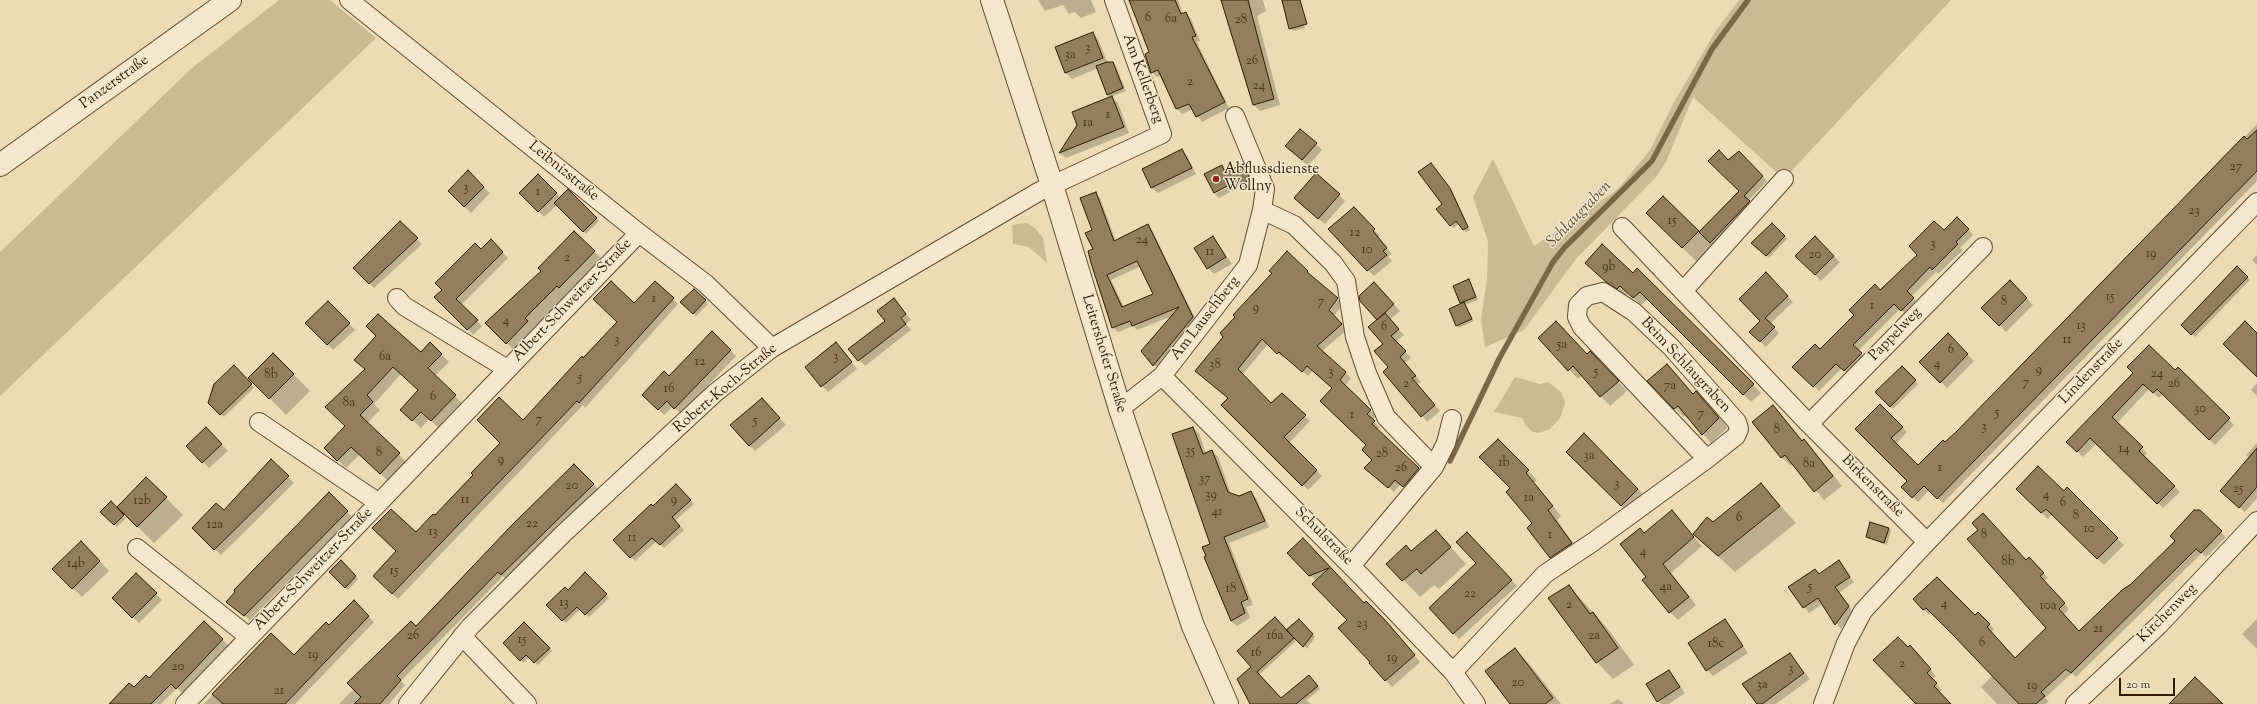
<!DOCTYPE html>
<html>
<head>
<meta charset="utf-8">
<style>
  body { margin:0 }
  #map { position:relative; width:2257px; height:704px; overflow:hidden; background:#ecdbb4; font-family:"Sorts Mill Goudy",serif }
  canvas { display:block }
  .scale { position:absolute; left:2119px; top:678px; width:56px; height:18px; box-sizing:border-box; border:2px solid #321b01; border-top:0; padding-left:5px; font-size:12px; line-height:14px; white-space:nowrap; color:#321b01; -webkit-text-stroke:3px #f3e8ce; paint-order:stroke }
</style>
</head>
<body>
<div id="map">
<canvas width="2257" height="704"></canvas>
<div class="scale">20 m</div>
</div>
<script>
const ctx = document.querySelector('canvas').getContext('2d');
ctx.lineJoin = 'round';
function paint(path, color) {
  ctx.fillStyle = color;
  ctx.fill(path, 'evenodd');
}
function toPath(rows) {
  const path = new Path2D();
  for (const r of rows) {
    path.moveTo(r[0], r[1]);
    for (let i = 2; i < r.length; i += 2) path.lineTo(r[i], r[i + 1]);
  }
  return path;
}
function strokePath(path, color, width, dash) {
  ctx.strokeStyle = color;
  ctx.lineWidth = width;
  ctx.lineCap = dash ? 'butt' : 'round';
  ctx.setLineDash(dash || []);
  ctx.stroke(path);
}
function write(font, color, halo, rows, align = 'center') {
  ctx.font = font + ' "Sorts Mill Goudy",serif';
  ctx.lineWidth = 3;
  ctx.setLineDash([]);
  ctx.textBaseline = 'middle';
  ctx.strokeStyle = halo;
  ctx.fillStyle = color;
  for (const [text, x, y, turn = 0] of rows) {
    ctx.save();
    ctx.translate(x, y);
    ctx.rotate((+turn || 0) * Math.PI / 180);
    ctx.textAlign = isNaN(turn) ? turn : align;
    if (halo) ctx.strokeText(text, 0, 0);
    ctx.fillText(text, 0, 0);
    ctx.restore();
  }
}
const green = toPath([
  [279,0,330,0,376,38,0,396,0,252,192,68],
  [1739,0,1951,0,1784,179,1693,97,1666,162,1657,176,1576,259,1524,330,1485,347,1481,319,1487,279,1488,241,1473,197,1493,159,1534,246,1618,189,1650,150,1673,104,1715,32],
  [1026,223,1035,228,1043,238,1047,263,1029,247,1013,244,1012,225],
  [1515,377,1540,384,1548,382,1561,392,1565,402,1563,410,1560,418,1550,429,1539,433,1533,432,1526,426,1522,418,1494,412]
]);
const shadow = toPath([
  [1038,0,1091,0,1096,12,1081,18,1075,12,1069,14,1063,5,1045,11],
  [1150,0,1178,0,1183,14,1186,13,1191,19,1200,41,1197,42,1229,108,1202,122,1193,109,1182,114,1177,109,1162,76,1157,77,1152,72],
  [1223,0,1263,0,1266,11,1257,16,1280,105,1260,111,1254,105],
  [1284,0,1298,0,1305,28,1293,31,1290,28],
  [1092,33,1098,39,1108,64,1113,63,1116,66,1126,91,1111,97,1118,103,1129,133,1066,158,1060,153,1078,125,1111,98,1108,94,1098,68,1072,79,1066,73,1056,47],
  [2257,124,2257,181,1943,503,1929,490,1918,502,1903,487,1909,481,1857,429,1880,405,1907,432,1896,444,1918,466,1958,432],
  [1316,144,1322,150,1308,166,1293,152],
  [1181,150,1187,156,1196,174,1158,193,1152,188,1143,170],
  [1739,152,1767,181,1748,201,1754,207,1699,264,1647,213,1663,197,1700,233,1740,191,1729,161],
  [1221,166,1227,172,1243,166,1248,170,1254,184,1244,188,1241,186,1219,198,1215,194,1242,180,1241,178,1215,193,1205,175],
  [1433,167,1452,191,1470,230,1466,232,1459,224,1453,228,1438,209,1444,204],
  [468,172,490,193,471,213,449,191],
  [538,175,561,198,568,191,599,221,586,234,557,205,544,217,520,193],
  [1095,193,1100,198,1116,241,1147,226,1152,230,1197,322,1159,370,1142,351,1172,316,1137,330,1133,326,1118,332,1113,328,1094,249],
  [1141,266,1155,294,1124,307,1111,280],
  [1339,195,1345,201,1325,224,1301,204],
  [1353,208,1380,236,1378,238,1392,254,1388,257,1392,261,1374,276,1368,270],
  [400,223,422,244,374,288,354,268],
  [1772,224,1787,239,1769,258,1753,243],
  [1968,229,1973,235,1960,248,1963,250,1938,274,1936,272,1911,297,1919,304,1907,316,1900,309,1858,351,1866,359,1850,376,1842,368,1819,391,1794,367,1821,351,1944,231],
  [574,232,610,267,522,358,486,323,542,271],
  [1213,237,1232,264,1214,274,1208,268],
  [1815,238,1840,262,1821,281,1797,256],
  [491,241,508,258,461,305,482,326,473,335,436,297],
  [2257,255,2257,265,2252,260],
  [2237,268,2250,280,2195,337,2182,325],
  [1637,269,1761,393,1751,402,1648,299,1641,305,1628,293,1626,296,1615,290,1594,270,1633,274],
  [1307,271,1312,278,1343,304,1334,316,1347,330,1322,351,1351,378,1345,386,1376,416,1372,420,1380,427,1377,430,1424,474,1409,492,1401,484,1394,492,1371,473,1373,460,1368,445,1333,388,1313,370,1308,376,1285,356,1283,358,1268,344,1242,375,1271,404,1282,394,1310,421,1289,443,1322,476,1308,490,1222,405,1229,398,1202,377],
  [1766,274,1793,302,1770,324,1779,333,1766,347,1751,332,1762,321],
  [1469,281,1478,300,1465,305,1474,321,1459,328,1457,325,1462,304,1454,286],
  [2010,281,2033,305,2006,332,1983,308],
  [655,282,678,304,585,408,583,405,398,599,374,576,475,475,523,421],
  [694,290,708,304,696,316,682,302],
  [1380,290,1400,311,1390,320,1404,335,1396,342,1411,358,1405,363,1421,382,1417,384,1440,411,1427,422,1390,367,1378,320],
  [894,299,911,320,906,324,911,330,865,366,849,349,887,321],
  [328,302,355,330,333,350,307,323],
  [712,332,736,356,681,414,673,406,664,415,644,395,669,377],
  [1948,335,1974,361,1947,388,1921,362],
  [1539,338,1599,362,1627,391,1610,406,1582,375,1578,379],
  [430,343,449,362,435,376,463,404,439,428,429,419,421,428,402,410,420,391,401,374,374,404,380,410,367,423,406,462,388,481,360,454,346,468,326,448,346,426,366,369,421,353],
  [842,350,857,369,828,392,806,368],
  [273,354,310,391,286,415,250,378],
  [1667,365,1693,394,1705,401,1728,427,1711,443,1687,415,1684,417,1675,408],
  [234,366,254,388,224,417,210,403],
  [1902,367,1918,384,1893,409,1876,392],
  [2178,369,2234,425,2215,445,2163,394,2159,398,2149,389,2117,423,2147,453,2144,457,2180,492,2163,508,2097,443,2083,457,2068,442,2134,373,2175,371],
  [2257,383,2257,396,2251,390],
  [768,405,786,425,755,451,749,445],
  [1773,407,1803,441,1813,450,1842,486,1824,500,1793,464,1791,466,1781,457],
  [206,428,228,451,209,468,187,446],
  [1193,428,1199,433,1206,454,1212,451,1218,457,1231,494,1239,497,1250,493,1256,498,1269,527,1229,543,1253,605,1246,607,1250,618,1237,626,1231,621,1214,580,1203,547,1211,545],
  [1584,434,1647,498,1630,515,1568,452],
  [1498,441,1537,480,1534,483,1561,516,1557,520,1580,553,1559,567,1550,558],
  [2257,443,2257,498,2245,512,2226,496,2250,458,2246,455],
  [271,460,294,483,221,555,193,528,224,512],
  [574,466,598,489,506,579,503,576,401,681,405,685,389,704,339,704],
  [146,478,183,515,154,543,118,507],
  [1761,484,1796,523,1735,572,1694,534,1713,523],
  [676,485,694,504,675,521,684,530,664,548,657,541,635,561,614,540],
  [2017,489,2064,492,2067,489,2124,545,2104,565,2052,514,2048,519],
  [329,494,352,517,250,620,233,607],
  [111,503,126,518,117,527,102,512],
  [2199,511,2226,537,2206,557,2202,553,2076,677,2072,673,2045,698,2049,701,2046,704,1997,704,1981,687,1993,675,1931,612,1929,615,1914,599,1983,618,1994,629,1991,632,2016,659,2048,628,2026,561,2034,563,2048,578,2044,581,2069,609,2063,615,2080,632,2132,585,2176,541],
  [1672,512,1702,546,1671,573,1696,605,1678,620,1670,612,1648,578,1645,534],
  [1888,528,1891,531,1887,545,1867,537],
  [1436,531,1466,564,1439,589,1434,585,1420,597,1388,564,1412,552],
  [1420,565,1421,566,1412,574,1411,573],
  [1303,539,1365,604,1392,629,1420,662,1392,687,1370,663,1372,662,1348,620,1316,581,1289,553],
  [1473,539,1517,586,1459,639,1430,608,1477,563],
  [81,542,109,571,82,597,53,569],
  [341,562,358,579,348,590,331,572],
  [1839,562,1854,582,1839,593,1853,612,1841,629,1823,604,1809,613,1790,587,1820,575],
  [585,573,609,598,589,617,581,609,566,623,548,605,568,591],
  [136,574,162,600,139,623,113,598],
  [1569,586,1609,630,1634,665,1613,679,1597,662],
  [354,602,374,622,295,704,204,704,271,634,294,657,329,627],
  [1275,619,1296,641,1259,675,1281,699,1312,679,1320,689,1307,700,1310,704,1266,704,1253,667],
  [2257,619,2257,649,2242,634],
  [1299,620,1315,637,1307,649,1288,630],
  [1725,620,1748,653,1713,676,1707,670],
  [204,622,228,645,182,693,177,688,161,704,111,704,149,680],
  [524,623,552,651,538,665,529,657,524,663,504,643],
  [1908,648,1916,653,1936,676,1932,679,1942,690,1939,692,1950,704,1912,704,1915,702],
  [1515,649,1531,666,1561,704,1511,704],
  [1790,654,1810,679,1776,704,1758,704],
  [1669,671,1685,693,1669,704,1661,704,1658,701],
  [1618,699,1624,704,1610,704]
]);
const stream = toPath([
  [1450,461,1499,359,1553,262,1564,248,1652,161,1712,49,1748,0]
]);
const building = toPath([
  [1129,0,1175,0,1181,14,1186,12,1196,36,1192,37,1225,102,1196,117,1189,104,1176,109,1158,70,1151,73,1145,54,1149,52,1129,0],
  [1221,0,1248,0,1274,99,1253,105,1221,0],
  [1282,0,1300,0,1307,24,1289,29,1282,0],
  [1093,32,1103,58,1065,73,1055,47,1093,32],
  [1107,62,1113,62,1123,88,1107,95,1096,66,1107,62],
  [1112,96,1124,127,1059,153,1077,125,1072,112,1112,96],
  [1300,129,1317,143,1302,160,1285,146,1300,129],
  [2257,130,2257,171,1937,499,1924,486,1912,498,1901,487,1907,481,1855,429,1880,404,1903,427,1891,438,1918,465,1943,440,1945,442,1957,431,2244,136,2247,139,2257,130],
  [1182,149,1192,168,1151,188,1142,169,1182,149],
  [1719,150,1728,160,1739,151,1763,176,1744,196,1750,201,1710,243,1699,232,1739,191,1708,161,1719,150],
  [1431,163,1450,188,1468,227,1463,230,1456,221,1450,226,1436,209,1442,204,1418,172,1431,163],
  [1244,164,1250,180,1238,184,1237,181,1214,193,1204,174,1222,165,1225,172,1244,164],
  [468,170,484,187,464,207,448,191,468,170],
  [1316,173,1340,194,1318,219,1294,198,1316,173],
  [538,174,557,193,538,212,519,193,538,174],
  [568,189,597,218,583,232,554,203,568,189],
  [1096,192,1114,241,1148,224,1193,317,1153,366,1141,351,1179,307,1132,326,1130,321,1112,328,1091,263,1088,251,1093,249,1085,233,1092,230,1080,198,1096,192],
  [1137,261,1153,294,1122,307,1107,275,1137,261],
  [1663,196,1699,231,1682,248,1646,213,1663,196],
  [1354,207,1375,229,1373,231,1387,248,1383,251,1387,255,1367,271,1328,229,1354,207],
  [1957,217,1969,229,1956,242,1958,244,1932,270,1930,267,1907,291,1914,298,1901,311,1894,304,1853,345,1862,353,1844,371,1836,364,1813,387,1792,367,1815,344,1820,349,1854,315,1849,310,1875,284,1880,290,1917,255,1909,246,1934,221,1944,230,1957,217],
  [400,221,418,238,369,284,353,268,400,221],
  [1772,223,1785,236,1766,256,1751,243,1772,223],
  [574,231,595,251,559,288,557,286,525,318,528,321,506,344,485,323,541,271,538,268,574,231],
  [1213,236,1226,257,1207,269,1194,248,1213,236],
  [1815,236,1834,256,1815,275,1795,256,1815,236],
  [491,239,503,252,456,299,478,320,467,330,434,297,442,290,435,283,475,243,481,249,491,239],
  [1602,244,1633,273,1637,268,1754,384,1743,395,1640,292,1633,298,1620,286,1617,289,1606,282,1585,263,1602,244],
  [1287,251,1308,271,1307,272,1338,298,1329,310,1342,324,1317,346,1346,372,1340,380,1371,410,1367,414,1375,421,1372,424,1419,468,1403,487,1395,480,1388,488,1364,468,1372,460,1362,450,1366,445,1320,401,1332,388,1307,366,1302,372,1279,352,1277,354,1262,339,1238,369,1271,403,1282,393,1306,415,1284,437,1317,470,1302,486,1221,405,1228,398,1195,371,1223,337,1220,333,1235,317,1233,315,1272,273,1269,271,1287,251],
  [2237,266,2248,277,2191,335,2181,325,2237,266],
  [1766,272,1788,296,1765,318,1775,327,1760,342,1749,332,1760,321,1739,299,1766,272],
  [1469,279,1476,297,1460,303,1453,286,1469,279],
  [2010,280,2027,298,1999,326,1981,308,2010,280],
  [611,281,634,303,655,281,674,298,579,403,577,401,392,594,373,576,396,551,372,528,391,509,416,532,433,514,435,515,473,475,471,473,500,443,477,420,499,397,523,420,582,356,583,358,617,322,593,299,611,281],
  [1374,282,1394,304,1377,320,1360,301,1359,296,1374,282],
  [694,289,706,300,693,314,680,302,694,289],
  [894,298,906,314,901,318,906,324,858,361,848,349,885,321,877,311,894,298],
  [328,301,350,323,327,345,305,323,328,301],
  [1464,302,1472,319,1456,326,1449,309,1464,302],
  [1385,313,1399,329,1391,336,1406,351,1400,357,1416,376,1412,378,1435,405,1421,417,1383,372,1388,367,1374,351,1383,344,1368,327,1385,313],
  [378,314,421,352,430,342,442,354,428,368,456,395,431,421,421,412,412,421,400,410,418,390,393,367,367,395,373,402,360,415,400,453,380,474,351,447,337,461,324,448,345,426,325,407,365,369,354,360,376,336,366,326,378,314],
  [1556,321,1587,354,1590,351,1619,381,1600,397,1573,366,1568,371,1538,338,1556,321],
  [2245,321,2257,333,2257,377,2223,344,2245,321],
  [712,331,731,350,674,409,667,401,658,410,642,395,664,371,669,376,712,331],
  [1948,333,1968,354,1940,383,1919,362,1948,333],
  [836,342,852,362,821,387,805,367,836,342],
  [2149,345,2175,370,2178,367,2230,418,2209,440,2157,389,2153,393,2143,384,2112,417,2143,447,2139,451,2175,486,2157,504,2090,438,2077,452,2066,442,2133,373,2127,367,2149,345],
  [273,353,294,374,269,399,248,378,273,353],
  [1667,364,1693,394,1696,391,1719,418,1702,435,1678,406,1674,409,1647,381,1667,364],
  [234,365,252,384,220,415,208,403,214,384,234,365],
  [1902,366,1916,380,1890,407,1875,392,1902,366],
  [762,398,780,418,749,446,730,425,762,398],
  [1773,405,1802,441,1804,439,1833,476,1814,492,1785,455,1781,458,1752,422,1773,405],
  [206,427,222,444,202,463,186,446,206,427],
  [1193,427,1203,454,1212,450,1228,492,1239,496,1251,491,1265,521,1224,537,1248,599,1241,602,1245,613,1231,621,1204,557,1206,556,1202,547,1210,544,1172,434,1193,427],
  [1584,433,1638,489,1621,506,1566,452,1584,433],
  [1498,439,1529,470,1526,473,1553,506,1548,510,1572,543,1550,558,1527,528,1532,523,1506,492,1510,488,1479,457,1498,439],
  [2257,448,2257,487,2239,508,2220,491,2257,448],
  [271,459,289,476,214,550,192,528,216,503,224,510,271,459],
  [574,464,594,484,501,575,498,572,417,655,397,676,401,680,380,704,354,704,361,697,347,683,411,621,416,626,511,526,574,464],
  [2038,466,2064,491,2067,487,2118,538,2097,559,2046,509,2041,513,2016,489,2038,466],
  [146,477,167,497,137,527,117,507,146,477],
  [1761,483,1780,506,1718,556,1693,534,1707,517,1713,522,1761,483],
  [676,484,691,500,672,517,680,526,660,545,652,538,630,558,613,540,651,504,653,506,676,484],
  [329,492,348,511,244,616,226,602,235,592,234,590,258,565,329,492],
  [111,501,124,515,114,525,100,512,111,501],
  [1672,510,1694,537,1663,564,1689,597,1669,613,1642,580,1646,577,1620,544,1640,528,1644,533,1672,510],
  [2194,510,2200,510,2222,531,2201,553,2196,549,2071,673,2066,669,2041,692,2045,696,2036,704,2019,704,1953,635,1926,608,1923,610,1913,599,1937,577,1975,615,1978,612,1990,624,1987,627,2015,658,2046,628,1967,539,1978,530,1972,523,1983,513,2026,560,2029,557,2044,573,2040,576,2065,603,2059,609,2079,631,2122,590,2131,584,2175,541,2170,536,2194,510],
  [1870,522,1889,528,1884,543,1866,537,1870,522],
  [1436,530,1451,547,1421,574,1417,569,1402,581,1386,564,1406,545,1411,551,1436,530],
  [1467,532,1512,580,1453,634,1429,608,1476,563,1456,542,1467,532],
  [1303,538,1364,603,1366,601,1386,621,1415,655,1385,681,1369,663,1370,662,1338,628,1347,620,1312,584,1329,568,1309,576,1287,553,1303,538],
  [81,541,100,561,72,589,52,569,81,541],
  [341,560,356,576,345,588,329,572,341,560],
  [1839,560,1850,577,1835,587,1849,606,1835,625,1818,598,1803,608,1788,587,1815,569,1819,574,1839,560],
  [585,572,607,594,585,615,577,607,562,621,546,605,565,587,568,590,585,572],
  [136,573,157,593,132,618,112,598,136,573],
  [1569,585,1590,614,1593,612,1618,648,1596,663,1548,598,1569,585],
  [354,600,369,616,285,704,223,704,212,694,271,633,294,655,326,622,329,625,354,600],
  [1275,617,1294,638,1257,672,1281,698,1309,675,1318,686,1296,704,1250,704,1237,679,1251,667,1237,651,1275,617],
  [1299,619,1313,634,1303,647,1286,630,1299,619],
  [1725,619,1743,646,1706,671,1688,643,1725,619],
  [204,621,223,639,176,689,171,684,151,704,109,704,129,683,134,687,146,675,149,678,204,621],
  [524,622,550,648,534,663,526,655,520,661,503,643,524,622],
  [1898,637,1908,647,1910,645,1931,669,1927,673,1937,683,1934,686,1951,704,1916,704,1873,660,1898,637],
  [1515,648,1553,698,1545,704,1510,704,1485,671,1515,648],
  [1790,653,1804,673,1762,704,1757,704,1742,684,1790,653],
  [1669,670,1680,687,1657,702,1646,684,1669,670],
  [2195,677,2223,704,2169,704,2195,677]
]);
const minor = toPath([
  [349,0,639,233,706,284,772,348],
  [1262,210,1294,225,1333,263,1346,281,1355,337,1367,373,1386,417,1434,467,1351,566],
  [1622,227,1809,424,1927,542,1863,611,1846,643,1823,704],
  [1683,291,1784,179],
  [397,298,404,306,507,369],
  [1162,376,1362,577,1453,672,1476,704],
  [1120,409,1162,376,1248,265,1262,210,1265,189,1235,116],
  [259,422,379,503],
  [1809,424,1983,247],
  [1434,467,1446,443,1452,419],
  [1927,542,2257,202],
  [137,548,249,637],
  [462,636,527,704],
  [1453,672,1545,574,1593,542,1707,459,1736,436,1739,429,1737,422,1671,347,1634,312,1603,292,1587,296,1578,305,1577,317,1582,327,1707,459],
  [185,704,639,233],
  [408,704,470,627,564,533,715,393,772,348,1040,191,1162,134,1114,0],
  [2075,704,2158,626,2257,521]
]);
const tertiary = toPath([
  [992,0,1052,185,1120,409,1193,626,1227,704],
  [0,165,230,0]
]);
const markers = [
  [1216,179,4,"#8f2418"]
];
const numberNames = [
  ["6",1148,19],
  ["6a",1171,20],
  ["28",1241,21],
  ["3",1088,49],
  ["3a",1070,56],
  ["26",1252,62],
  ["2",1190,83],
  ["24",1259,87],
  ["1",1108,116],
  ["1a",1088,124],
  ["27",2236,168],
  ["3",466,189],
  ["1",538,193],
  ["23",2194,212],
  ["15",1672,222],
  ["12",1355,234],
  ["24",1142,241],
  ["3",1933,245],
  ["10",1367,251],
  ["11",1210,253],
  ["19",2151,255],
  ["20",1815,256],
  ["2",567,259],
  ["9b",1609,268],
  ["15",2110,298],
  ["1",654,300],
  ["7",1321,303],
  ["8",2004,303],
  ["1",1872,307],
  ["9",1256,309],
  ["4",506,322],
  ["13",2081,327],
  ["6",1384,328],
  ["3",617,341],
  ["11",2067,341],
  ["5a",1562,346],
  ["6",1951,351],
  ["6a",385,358],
  ["3",836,358],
  ["12",700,363],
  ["4",1937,365],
  ["38",1215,366],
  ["9",2039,371],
  ["3",1331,373],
  ["5",1596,373],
  ["24",2157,375],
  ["8b",271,376],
  ["5",580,379],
  ["7",2026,384],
  ["2",1406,385],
  ["26",2174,385],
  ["7a",1670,387],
  ["16",669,390],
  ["6",433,398],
  ["8a",349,404],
  ["30",2200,410],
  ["5",1997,414],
  ["7",1701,415],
  ["1",1352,416],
  ["7",539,421],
  ["5",755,422],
  ["3",1984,428],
  ["8",1777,431],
  ["14",2124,450],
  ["35",1190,452],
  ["8",379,454],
  ["28",1382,455],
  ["3a",1589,457],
  ["9",501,461],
  ["1b",1504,464],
  ["8a",1809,465],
  ["26",1401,469],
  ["1",1940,469],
  ["37",1205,480],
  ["3",1617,485],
  ["20",572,487],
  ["25",2238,490],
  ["39",1211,496],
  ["4",2046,496],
  ["1a",1529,499],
  ["11",465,501],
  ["9",674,501],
  ["12b",142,502],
  ["6",2063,504],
  ["41",1217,513],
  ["8",2076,517],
  ["6",1739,519],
  ["22",532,525],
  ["12a",215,526],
  ["10",2089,530],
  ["13",433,533],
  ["1",1550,536],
  ["8",1984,536],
  ["11",632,539],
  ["4",1643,553],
  ["8b",2008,563],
  ["14b",76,565],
  ["15",394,572],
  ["4a",1666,588],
  ["5",1810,588],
  ["18",1231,590],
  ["22",1470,595],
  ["13",564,604],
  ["4",1944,605],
  ["2",1569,606],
  ["10a",2048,607],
  ["23",1362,625],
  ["21",2098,630],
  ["26",413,637],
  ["16a",1275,637],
  ["2a",1594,637],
  ["15",522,641],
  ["6",1982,644],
  ["18c",1716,645],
  ["16",1256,654],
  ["19",313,656],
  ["19",1392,659],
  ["2",1902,665],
  ["20",178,668],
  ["3",1791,670],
  ["20",1518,684],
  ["3a",1762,686],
  ["19",2032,687],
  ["21",279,692]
];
const streetNames = [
  ["Am Kellerberg",1142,79,70],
  ["Panzerstraße",115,83,-36],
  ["Leibnizstraße",563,172,39],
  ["Albert-Schweitzer-Straße",573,301,-46],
  ["Am Lauschberg",1206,319,-52],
  ["Pappelweg",1896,335,-46],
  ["Leitershofer Straße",1103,354,73],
  ["Beim Schlaugraben",1685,366,47],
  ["Lindenstraße",2092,372,-46],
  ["Robert-Koch-Straße",726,389,-40],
  ["Birkenstraße",1872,487,45],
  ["Schulstraße",1323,537,45],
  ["Albert-Schweitzer-Straße",314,570,-46],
  ["Kirchenweg",2168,614,-45]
];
const poiNames = [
  ["Abflussdienste",1224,170],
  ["Wollny",1224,187]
];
const waterNames = [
  ["Schlaugraben",1580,215,-46]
];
paint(green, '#ccba96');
paint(shadow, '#0003');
strokePath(stream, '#7c6748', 5.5);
paint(building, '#937f5e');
strokePath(building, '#321b01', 1);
strokePath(minor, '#604b2e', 20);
strokePath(tertiary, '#604b2e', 24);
strokePath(minor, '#f3e8ce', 18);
strokePath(tertiary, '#f3e8ce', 22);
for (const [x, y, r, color] of markers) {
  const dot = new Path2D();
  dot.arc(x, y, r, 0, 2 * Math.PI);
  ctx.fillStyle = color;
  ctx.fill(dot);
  strokePath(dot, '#f3e8ce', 1.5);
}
write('13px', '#4a3418', null, numberNames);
write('15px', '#321b01', '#f3e8ce', streetNames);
write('15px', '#321b01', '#f3e8ce', poiNames, 'left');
write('italic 16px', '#5d472a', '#f3e8ce', waterNames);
</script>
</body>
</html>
